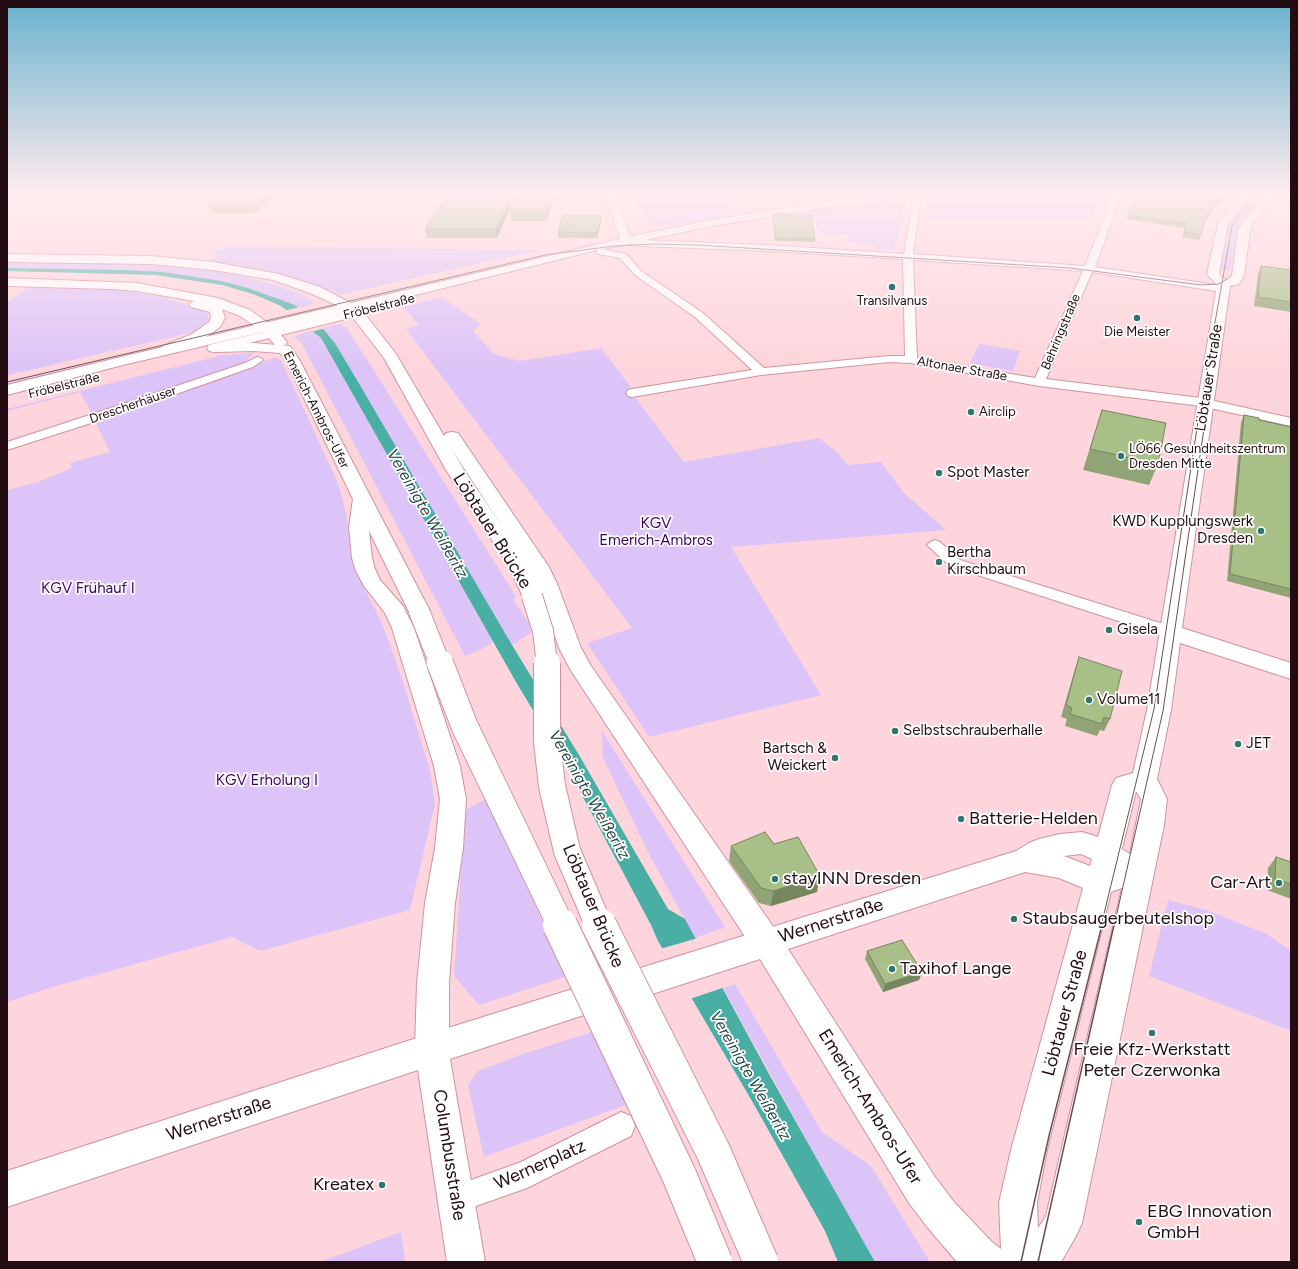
<!DOCTYPE html>
<html>
<head>
<meta charset="utf-8">
<style>
  body { margin:0 }
  #map { position:relative; width:1298px; height:1269px; overflow:hidden; background:#fed5dc; font-family:Figtree,sans-serif }
  canvas { display:block }
  .frame { position:absolute; inset:0; border:8px solid #240d12; pointer-events:none }
</style>
</head>
<body>
<div id="map">
<canvas width="1298" height="1269"></canvas>
<div class="frame"></div>
</div>
<script>
const ctx = document.querySelector('canvas').getContext('2d');
ctx.lineJoin = 'round';
function paint(path, color) {
  ctx.fillStyle = color;
  ctx.fill(path, 'evenodd');
}
function toPath(rows) {
  const path = new Path2D();
  for (const r of rows) {
    path.moveTo(r[0], r[1]);
    for (let i = 2; i < r.length; i += 2) path.lineTo(r[i], r[i + 1]);
  }
  return path;
}
function strokePath(path, color, width, dash) {
  ctx.strokeStyle = color;
  ctx.lineWidth = width;
  ctx.lineCap = dash ? 'butt' : 'round';
  ctx.setLineDash(dash || []);
  ctx.stroke(path);
}
function write(font, color, halo, rows, align = 'center') {
  ctx.font = font + ' Figtree,sans-serif';
  ctx.lineWidth = 3.5;
  ctx.setLineDash([]);
  ctx.textBaseline = 'middle';
  ctx.strokeStyle = halo;
  ctx.fillStyle = color;
  for (const [text, x, y, turn = 0] of rows) {
    ctx.save();
    ctx.translate(x, y);
    ctx.rotate((+turn || 0) * Math.PI / 180);
    ctx.textAlign = isNaN(turn) ? turn : align;
    if (halo) ctx.strokeText(text, 0, 0);
    ctx.fillText(text, 0, 0);
    ctx.restore();
  }
}
const green = toPath([
  [632,193,705,193,708,198,719,204,726,203,746,213,708,220,699,220,693,222,655,225,651,224,650,221,643,212,637,206],
  [960,193,1053,193,1099,202,1092,218,924,218,931,195],
  [902,199,903,216,894,251,875,250,875,245,848,243,848,235,818,233,815,218,777,217,842,206],
  [1243,205,1255,207,1241,222,1239,228,1239,240,1223,238,1226,226],
  [1227,240,1236,241,1231,271,1221,270],
  [226,246,540,250,342,294,335,293,284,275,247,267,204,261,215,257,219,253,212,253,216,250,222,250],
  [7,262,121,264,195,268,227,272,279,286,301,294,315,303,299,309,295,305,248,288,163,272,126,270,7,268],
  [29,287,96,288,136,292,159,296,198,308,207,313,209,319,205,326,199,329,198,331,112,351,111,349,109,350,110,351,18,373,17,371,16,373,7,376,7,303],
  [442,297,481,324,473,331,494,354,520,361,601,348,631,387,628,388,684,462,819,438,838,453,847,465,881,462,904,493,946,530,731,547,821,695,649,737,587,643,632,628,406,329,419,325,403,307],
  [340,324,347,328,512,590,516,598,513,599,526,619,529,622,531,633,512,645,335,343,322,328],
  [312,331,321,338,493,642,482,649,465,656,326,390,302,344,294,336],
  [979,344,1020,351,1013,371,970,363],
  [167,346,135,355,7,387,7,383],
  [254,353,244,363,209,377,93,416,80,392,7,411,7,409,223,355],
  [276,357,281,360,338,483,346,513,352,564,382,623,401,676,430,770,435,804,410,910,260,951,232,937,49,988,7,1002,7,490,38,482,72,468,70,463,110,452,95,421],
  [602,731,725,927,695,938,649,854,603,758],
  [486,799,568,976,479,1005,454,976,465,810],
  [1168,900,1206,910,1267,934,1291,951,1291,1031,1149,976],
  [735,984,822,1132,871,1166,930,1262,875,1262,873,1260,723,988],
  [595,1031,628,1104,484,1157,468,1085,478,1071,520,1055],
  [401,1232,405,1262,320,1262]
]);
const water = toPath([
  [7,268,126,270,163,272,221,281,248,288,295,305,324,330,335,343,361,387,512,645,579,755,668,909,685,919,769,1074,875,1262,838,1262,825,1231,752,1101,658,941,651,925,567,767,516,682,321,338,281,306,253,294,222,285,156,275,7,271]
]);
const pier = toPath([
  [300,307,325,328,311,332,284,311],
  [698,938,725,987,690,999,660,949]
]);
const street = toPath([
  [571,193,579,193,589,198,615,203,619,205,615,207,584,202,574,198,571,193],
  [914,193,922,193,913,254,1085,266,1114,193,1122,193,1095,267,1223,286,1228,289,1223,292,1092,272,1046,379,1201,398,1291,418,1291,426,1201,406,1039,386,911,363,889,362,761,375,632,397,628,396,626,393,628,390,632,389,752,370,695,317,635,275,620,258,598,254,596,252,598,250,601,249,626,254,641,271,703,313,764,368,889,356,905,356,903,259,767,251,641,246,637,243,641,240,767,245,904,254,914,193],
  [913,260,1069,270,1083,271,1035,378,917,358,913,260],
  [1264,197,1291,201,1291,205,1264,201,1264,197],
  [257,357,261,358,263,360,253,367,119,414,7,450,7,442,111,408,245,363,257,357],
  [935,540,940,542,960,560,1176,628,1178,632,1176,636,1170,638,1164,636,950,566,927,545,930,542,935,540],
  [621,1112,631,1116,635,1126,631,1136,527,1188,456,1213,446,1209,442,1199,446,1189,521,1162,621,1112]
]);
const secondary = toPath([
  [606,193,616,193,629,235,632,236,712,220,829,201,892,193,920,193,915,196,829,207,712,226,645,240,647,243,645,245,641,246,630,244,597,250,367,307,372,310,370,313,281,335,287,342,285,345,280,346,275,345,269,338,214,352,209,351,207,348,209,345,263,332,240,316,222,309,225,318,220,327,202,340,168,353,163,352,161,349,163,346,192,334,209,322,211,318,210,312,191,307,189,304,194,301,137,291,112,289,7,286,7,278,137,283,218,298,250,310,275,328,347,310,310,293,273,280,213,270,151,264,7,262,7,254,151,256,213,262,279,274,320,287,351,303,620,239,606,193],
  [1213,193,1253,193,1228,224,1219,274,1226,280,1230,278,1232,276,1238,231,1242,223,1269,193,1279,193,1252,224,1250,231,1244,276,1239,284,1230,286,1182,628,1291,663,1291,679,1180,643,1171,710,1157,779,1167,799,1164,825,1082,1223,1076,1236,1061,1262,957,1262,928,1228,909,1203,760,959,637,999,626,994,621,984,626,974,637,969,1016,851,1029,843,1039,839,1060,834,1082,832,1098,837,1112,785,1116,778,1133,773,1147,710,1217,285,1207,274,1218,224,1238,198,1218,196,1213,193],
  [1136,791,1141,799,1130,854,1122,849,1136,791],
  [1081,854,1092,859,1090,866,1064,856,1081,854],
  [1025,872,1059,878,1083,888,1011,1150,999,1203,1001,1249,991,1241,954,1202,935,1177,788,949,1025,872],
  [1122,888,1046,1216,1038,1228,1037,1203,1047,1150,1111,892,1122,888],
  [579,987,590,991,595,1002,590,1013,450,1059,485,1262,447,1262,418,1070,7,1207,7,1171,432,1033,579,987]
]);
const primary = toPath([
  [349,303,361,309,396,354,444,436,446,433,452,432,458,433,549,567,558,586,581,648,591,666,777,932,781,942,777,952,766,956,755,952,570,669,559,648,542,597,539,601,532,603,525,601,507,563,446,470,384,358,351,315,347,312,123,365,7,395,7,385,121,357,349,303],
  [452,450,506,532,464,470,452,450],
  [253,343,290,346,300,361,430,611,427,616,419,618,411,616,369,531,372,558,375,569,380,580,403,606,414,628,460,766,466,799,463,848,455,903,449,983,449,1049,444,1061,432,1065,420,1061,415,1049,417,983,425,903,435,848,440,799,434,766,392,628,385,613,364,586,355,569,352,558,349,527,353,499,286,361,280,353,253,351,217,352,212,351,210,348,212,345,217,344,253,343]
]);
const tramFar1 = toPath([
  [7,382,545,255,614,246,655,244,697,245,1070,268,1201,285,1219,284,1227,279],
  [1101,926,1154,709,1201,402,1232,226,1238,217,1261,193],
  [1114,926,1163,711,1211,380]
]);
const tram = toPath([
  [1021,1262,1049,1136,1102,925],
  [1038,1262,1114,925]
]);
const primaryBridgeFar2 = toPath([
  [532,596,543,631,547,664],
  [419,611,440,664]
]);
const primaryBridgeFar1 = toPath([
  [440,663,465,727,561,926],
  [547,663,547,742,552,786,567,851,599,926]
]);
const primaryBridge = toPath([
  [560,925,679,1175,715,1262],
  [599,925,713,1151,761,1262]
]);
const wall = toPath([
  [277,193,255,213,210,213,208,205],
  [518,193,556,193,546,221,511,221,510,210],
  [1222,198,1212,209,1204,224,1199,240,1182,237,1185,228,1126,219,1128,215],
  [510,209,497,238,427,238,425,229],
  [773,215,815,239,815,242,775,241],
  [601,221,597,238,558,238,558,232],
  [1261,266,1291,270,1291,312,1254,306,1258,274],
  [1102,410,1158,464,1149,485,1083,470],
  [1244,415,1259,420,1291,427,1291,598,1227,581,1241,422],
  [1079,657,1110,719,1104,731,1100,730,1097,736,1065,726,1067,719,1061,717,1075,669],
  [774,844,817,892,771,906,759,903,729,861,731,846],
  [1276,857,1291,862,1291,899,1267,890,1268,868],
  [867,951,922,972,919,980,883,992,865,959]
]);
const shadedWall = toPath([
  [267,193,277,193,255,213,253,205],
  [552,193,556,193,546,221,545,211],
  [1223,193,1222,198,1212,209,1202,226,1213,204],
  [509,200,510,209,497,238,496,229],
  [601,216,601,221,597,238,597,233],
  [820,876,817,892,771,906,773,891],
  [922,972,919,980,883,992,885,984]
]);
const building = toPath([
  [222,193,267,193,253,205,208,205,222,193],
  [518,193,552,193,545,211,510,210,518,193],
  [1138,193,1223,193,1213,204,1204,222,1201,235,1184,232,1186,223,1128,215,1138,193],
  [445,199,509,200,496,229,425,229,445,199],
  [786,213,792,216,811,216,815,239,775,238,773,215,786,213],
  [563,215,601,216,597,233,558,232,563,215],
  [1261,266,1291,270,1291,302,1258,297,1261,266],
  [1102,410,1166,423,1158,464,1090,449,1102,410],
  [1244,415,1259,418,1259,420,1291,427,1291,589,1230,574,1244,415],
  [1079,657,1122,671,1110,719,1104,717,1102,724,1070,714,1072,708,1066,705,1079,657],
  [765,832,774,844,798,837,820,876,773,891,761,888,731,846,765,832],
  [1276,857,1291,862,1291,884,1275,879,1276,857],
  [902,940,922,972,885,984,867,951,902,940]
]);
const markers = [
  [892,287,4,"#2f766f"],
  [1137,318,4,"#2f766f"],
  [971,412,4,"#2f766f"],
  [1121,456,4,"#2f766f"],
  [939,473,4,"#2f766f"],
  [1261,531,4,"#2f766f"],
  [939,562,4,"#2f766f"],
  [1109,630,4,"#2f766f"],
  [1089,700,4,"#2f766f"],
  [895,731,4,"#2f766f"],
  [1238,744,4,"#2f766f"],
  [835,758,4,"#2f766f"],
  [961,819,4,"#2f766f"],
  [775,879,4,"#2f766f"],
  [1279,883,4,"#2f766f"],
  [1014,919,4,"#2f766f"],
  [892,969,4,"#2f766f"],
  [1152,1033,4,"#2f766f"],
  [382,1185,4,"#2f766f"],
  [1139,1222,4,"#2f766f"]
];
const farPoinames = [
  ["Transilvanus",892,301],
  ["Die Meister",1137,332],
  ["Airclip",979,412,"left"],
  ["LÖ66 Gesundheitszentrum",1129,449,"left"],
  ["Dresden Mitte",1129,464,"left"]
];
const farStreetnames = [
  ["Fröbelstraße",379,307,-14],
  ["Behringstraße",1061,332,-67],
  ["Altonaer Straße",962,369,10],
  ["Fröbelstraße",64,386,-14],
  ["Drescherhäuser",133,405,-19],
  ["Emerich-Ambros-Ufer",316,410,63]
];
const streetNames = [
  ["Löbtauer Straße",1209,378,-81]
];
const poiNames = [
  ["Spot Master",947,473],
  ["KWD Kupplungswerk",1253,522,"right"],
  ["Dresden",1253,539,"right"],
  ["Bertha",947,553],
  ["Kirschbaum",947,570],
  ["Gisela",1117,630],
  ["Volume11",1097,700],
  ["Selbstschrauberhalle",903,731],
  ["JET",1246,744],
  ["Bartsch &",827,749,"right"],
  ["Weickert",827,766,"right"]
];
const parkNames = [
  ["KGV",656,524],
  ["Emerich-Ambros",656,541],
  ["KGV Frühauf I",88,589],
  ["KGV Erholung I",267,781]
];
const waterNames = [
  ["Vereinigte Weißeritz",427,514,60],
  ["Vereinigte Weißeritz",589,795,60],
  ["Vereinigte Weißeritz",750,1076,60]
];
const nearStreetnames = [
  ["Löbtauer Brücke",492,531,58],
  ["Löbtauer Brücke",593,906,67],
  ["Wernerstraße",831,921,-18],
  ["Löbtauer Straße",1065,1013,-75],
  ["Emerich-Ambros-Ufer",870,1107,58],
  ["Wernerstraße",219,1119,-18],
  ["Columbusstraße",449,1155,81],
  ["Wernerplatz",540,1165,-24]
];
const nearPoinames = [
  ["Batterie-Helden",969,819],
  ["stayINN Dresden",783,879],
  ["Car-Art",1271,883,"right"],
  ["Staubsaugerbeutelshop",1022,919],
  ["Taxihof Lange",900,969],
  ["Freie Kfz-Werkstatt",1152,1050,"center"],
  ["Peter Czerwonka",1152,1071,"center"],
  ["Kreatex",374,1185,"right"],
  ["EBG Innovation",1147,1212],
  ["GmbH",1147,1233]
];
paint(green, '#dcc3f8');
paint(water, '#49afa5');
paint(pier, '#fed5dc');
strokePath(street, '#d1919d', 2);
strokePath(secondary, '#d1919d', 2);
strokePath(primary, '#d1919d', 2);
paint(street, '#fff');
paint(secondary, '#fff');
paint(primary, '#fff');
strokePath(tramFar1, '#6b4e54', 1);
strokePath(tram, '#6b4e54', 1.5);
strokePath(primaryBridgeFar2, '#d1919d', 22, []);
strokePath(primaryBridgeFar1, '#d1919d', 28, []);
strokePath(primaryBridge, '#d1919d', 36, []);
strokePath(primaryBridgeFar2, '#fff', 20);
strokePath(primaryBridgeFar1, '#fff', 26);
strokePath(primaryBridge, '#fff', 34);
paint(wall, '#91a475');
paint(shadedWall, '#76865f');
paint(building, '#a9bf88');
strokePath(building, '#76865f', 1);
const sky = ctx.createLinearGradient(0, 0, 0, 371);
sky.addColorStop(0, '#68b2cd');
sky.addColorStop(0.52, '#ffecef');
sky.addColorStop(1, '#ffecef00');
ctx.fillStyle = sky;
ctx.fillRect(0, 0, 1298, 371);
for (const [x, y, r, color] of markers) {
  const dot = new Path2D();
  dot.arc(x, y, r, 0, 2 * Math.PI);
  ctx.fillStyle = color;
  ctx.fill(dot);
  strokePath(dot, '#fff', 1.5);
}
write('13px', '#240d12', '#fff', farPoinames);
write('13px', '#240d12', '#fff', farStreetnames);
write('15px', '#240d12', '#fff', streetNames);
write('15px', '#240d12', '#fff', poiNames, 'left');
write('15px', '#3e0063', '#fff', parkNames);
write('italic 16px', '#284743', '#fff', waterNames);
write('18px', '#240d12', '#fff', nearStreetnames);
write('18px', '#240d12', '#fff', nearPoinames, 'left');
</script>
</body>
</html>
